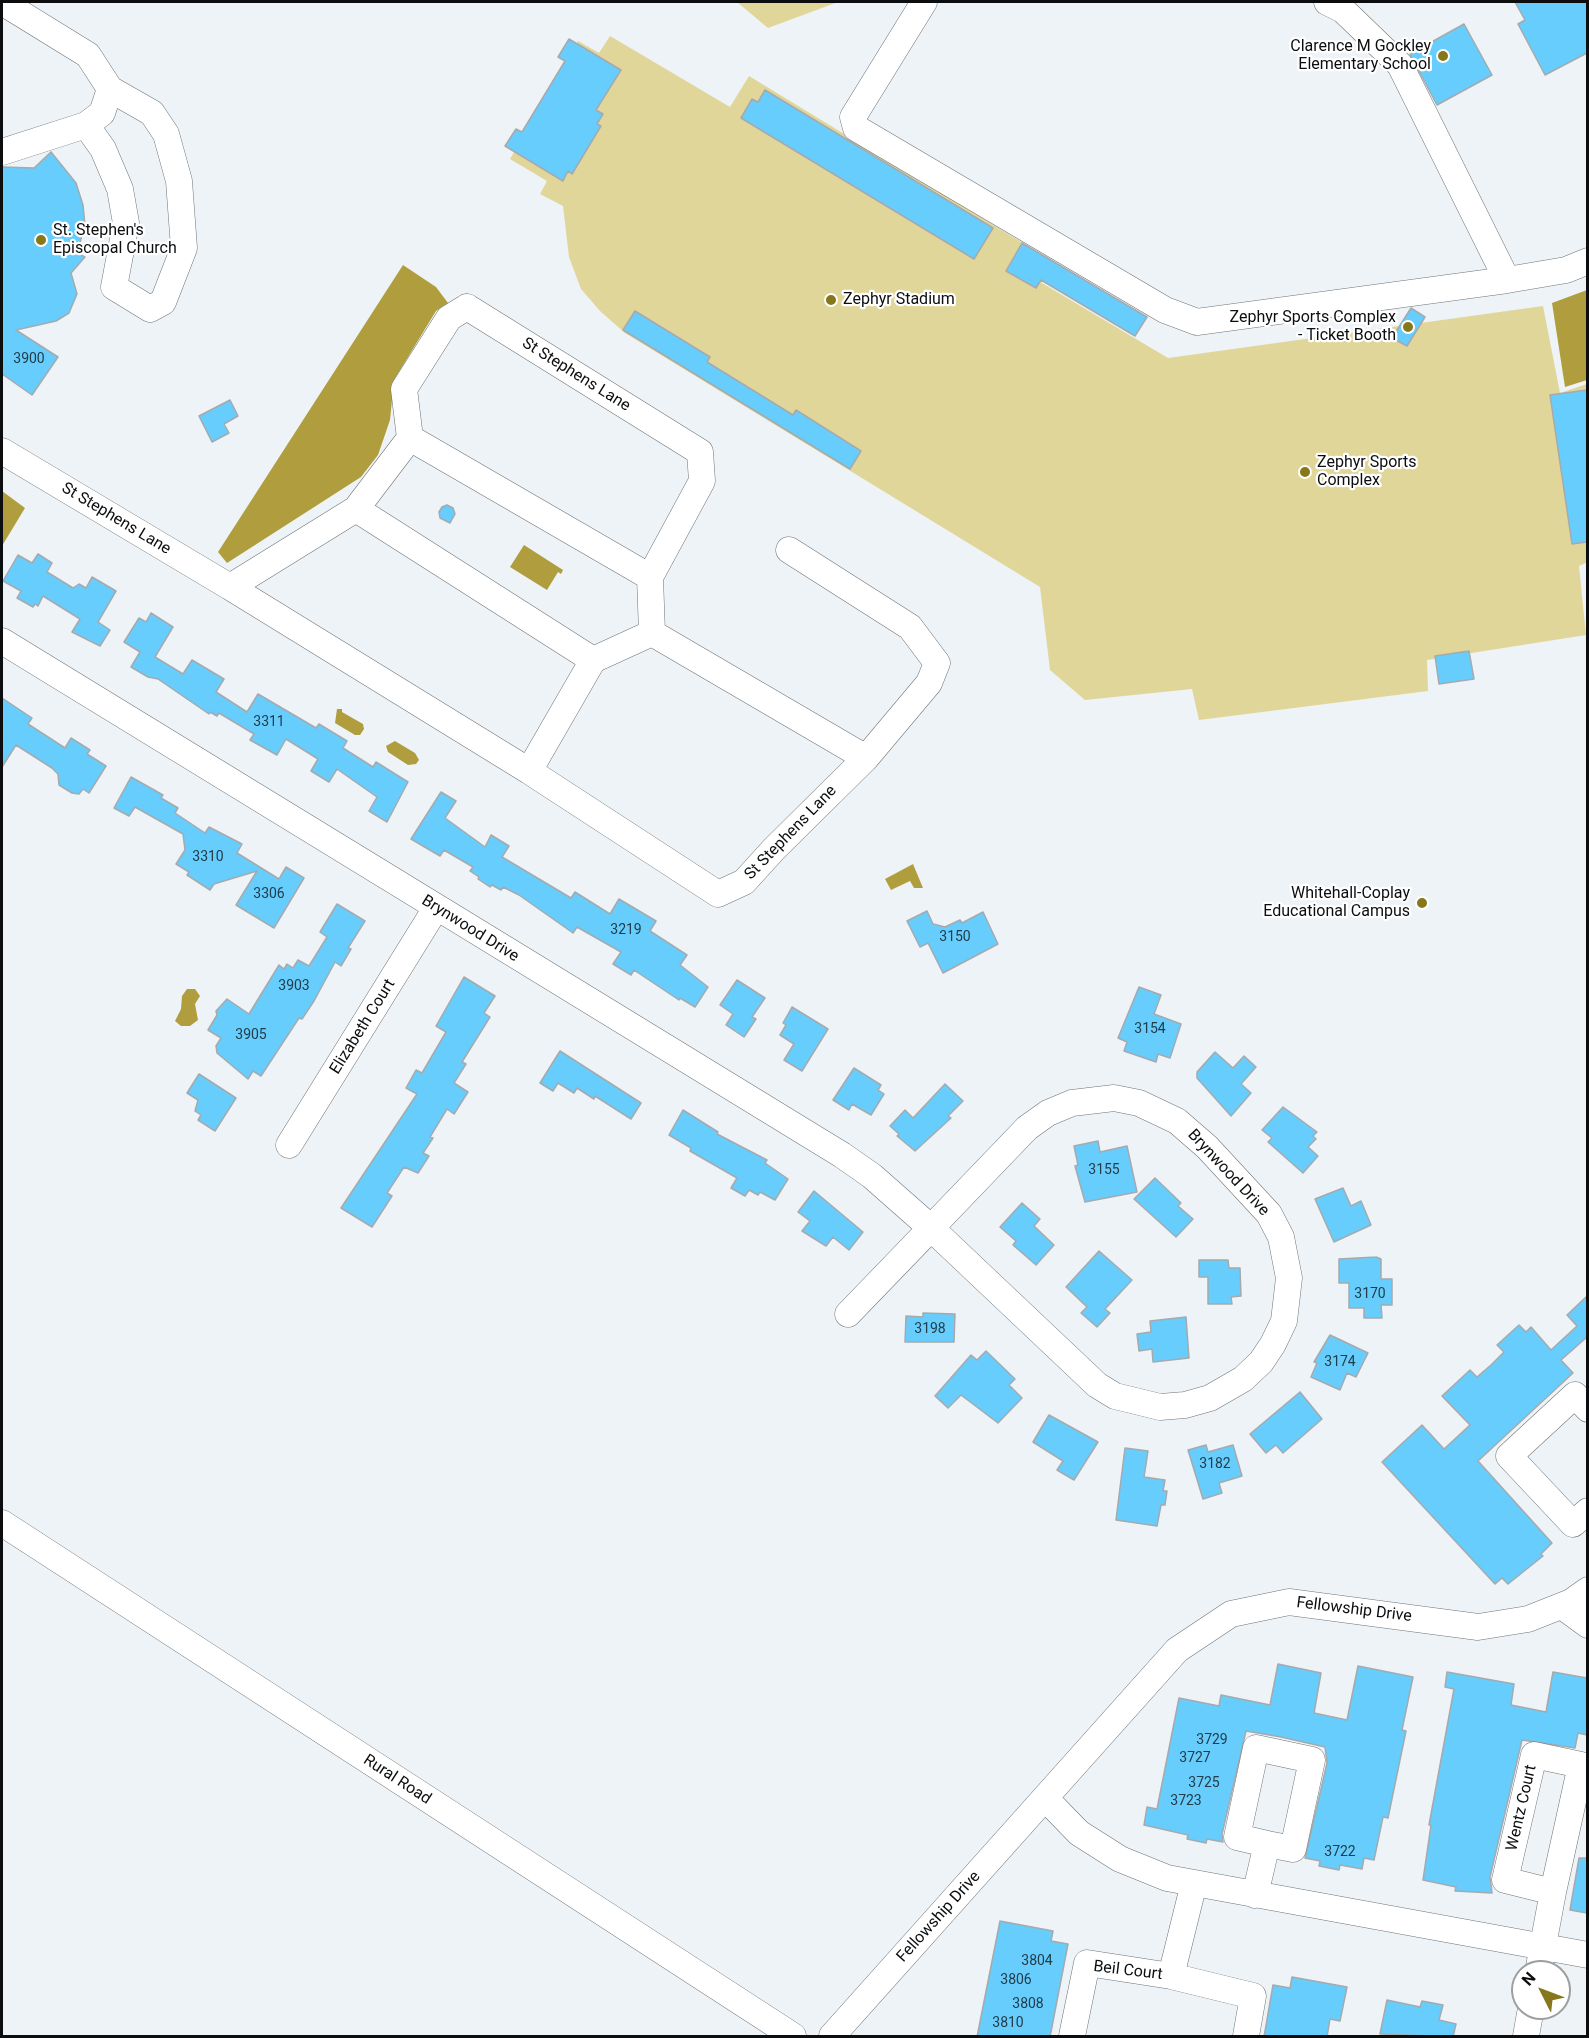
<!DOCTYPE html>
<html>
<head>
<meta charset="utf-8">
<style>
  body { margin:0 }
  #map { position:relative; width:1589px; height:2038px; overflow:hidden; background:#edf3f7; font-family:Roboto,sans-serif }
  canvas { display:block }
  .frame { position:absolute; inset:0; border:3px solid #0b0d0e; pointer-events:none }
  .north { position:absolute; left:1511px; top:1960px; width:60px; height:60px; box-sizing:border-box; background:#fff; border:2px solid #9d9e9f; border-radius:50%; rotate:312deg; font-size:16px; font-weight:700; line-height:24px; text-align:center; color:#0b0d0e }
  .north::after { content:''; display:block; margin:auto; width:21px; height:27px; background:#87771b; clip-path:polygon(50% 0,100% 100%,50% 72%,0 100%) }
</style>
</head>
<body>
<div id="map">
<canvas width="1589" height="2038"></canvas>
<div class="frame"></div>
<div class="north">N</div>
</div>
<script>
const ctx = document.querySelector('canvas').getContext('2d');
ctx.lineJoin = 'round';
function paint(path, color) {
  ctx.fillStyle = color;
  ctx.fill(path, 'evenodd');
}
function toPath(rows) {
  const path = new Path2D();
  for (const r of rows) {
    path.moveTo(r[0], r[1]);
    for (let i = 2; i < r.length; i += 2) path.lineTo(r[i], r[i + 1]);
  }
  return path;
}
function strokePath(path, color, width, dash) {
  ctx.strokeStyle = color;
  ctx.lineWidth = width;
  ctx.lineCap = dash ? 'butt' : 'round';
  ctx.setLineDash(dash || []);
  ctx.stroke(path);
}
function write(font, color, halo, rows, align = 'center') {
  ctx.font = font + ' Roboto,sans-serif';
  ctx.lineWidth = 4.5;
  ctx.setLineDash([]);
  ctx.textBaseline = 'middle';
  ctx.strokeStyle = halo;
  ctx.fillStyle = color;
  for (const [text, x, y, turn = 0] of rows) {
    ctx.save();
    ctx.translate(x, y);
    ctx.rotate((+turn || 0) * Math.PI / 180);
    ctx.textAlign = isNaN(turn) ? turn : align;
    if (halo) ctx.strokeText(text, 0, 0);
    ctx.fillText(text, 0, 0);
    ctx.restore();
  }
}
const green = toPath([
  [737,2,838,2,768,28],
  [610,36,730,107,749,76,1023,243,1010,264,1168,358,1543,306,1560,393,1587,384,1588,562,1579,566,1586,635,1427,660,1428,691,1199,720,1192,689,1085,700,1050,670,1040,587,625,333,600,311,581,289,569,257,563,206,540,194,547,181,510,159,578,41,599,53]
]);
const water = toPath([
  [403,265,436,287,448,303,436,311,394,380,390,420,378,455,361,477,227,563,218,552],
  [1587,290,1587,380,1565,387,1552,303],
  [2,491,25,508,2,546],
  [524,545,563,570,561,574,558,572,547,590,510,567],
  [337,709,342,709,342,712,363,724,364,729,360,735,355,735,335,723],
  [395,741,415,753,419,760,416,764,408,765,388,752,386,746],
  [913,864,923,888,914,888,910,881,891,890,885,879],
  [187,989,195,989,200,996,195,1004,198,1020,190,1026,181,1026,175,1021,181,1009,182,996]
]);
const building = toPath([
  [1515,2,1587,2,1587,53,1545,75,1518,24,1525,20,1515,2],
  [1464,24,1492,75,1437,105,1410,54,1464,24],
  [569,39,621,70,596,110,603,114,597,124,601,126,572,174,568,171,563,181,505,146,516,129,522,132,565,61,558,57,569,39],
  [765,90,993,228,974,259,741,118,752,99,758,102,765,90],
  [51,152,76,183,83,205,85,225,77,253,85,257,71,273,77,294,69,313,56,321,16,330,58,357,32,395,2,374,2,167,34,168,51,152],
  [1022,243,1147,317,1135,336,1041,280,1036,288,1006,271,1022,243],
  [1411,308,1425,317,1407,346,1392,338,1411,308],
  [635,311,710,357,707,362,793,415,796,410,861,451,850,469,623,330,635,311],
  [1587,390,1587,542,1572,544,1550,395,1587,390],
  [230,400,238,416,224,424,229,433,212,442,199,416,230,400],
  [447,505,453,508,455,514,450,523,440,518,439,512,442,507,447,505],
  [38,554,52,563,47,572,73,588,79,584,86,588,92,577,116,591,98,622,110,630,100,646,72,632,80,619,43,596,38,606,35,604,33,607,17,598,21,591,3,581,18,555,32,563,38,554],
  [151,613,173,627,155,657,183,674,192,660,224,679,216,692,247,712,258,694,316,728,319,724,347,741,343,748,373,767,376,762,408,782,387,822,369,811,377,797,337,769,329,782,311,771,318,759,286,739,277,755,250,740,254,734,219,713,217,716,210,712,209,714,158,679,148,677,131,667,140,652,124,642,139,618,146,622,151,613],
  [1469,651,1474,679,1439,684,1435,656,1469,651],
  [2,698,32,718,28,724,65,748,71,738,90,750,87,754,106,766,89,793,83,789,79,794,72,793,59,785,58,774,52,768,16,745,2,767,2,698],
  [131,777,163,795,161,798,178,808,175,813,205,833,209,827,242,844,237,853,279,879,286,867,304,878,274,928,236,905,257,871,214,884,210,890,187,875,189,872,176,864,185,850,183,834,135,807,129,816,114,808,131,777],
  [441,792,456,801,445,818,485,847,491,835,509,846,502,857,571,898,575,892,610,914,619,899,656,921,650,931,687,955,680,965,708,987,695,1007,680,998,679,1000,634,970,631,975,613,964,621,952,577,927,573,933,519,895,503,887,501,890,492,885,490,887,478,879,479,877,470,871,473,867,444,850,440,856,411,839,441,792],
  [337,904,365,921,348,948,351,949,341,966,335,962,314,1001,302,1019,299,1018,261,1076,253,1071,248,1079,217,1053,216,1046,221,1038,208,1030,217,1015,216,1011,227,999,249,1014,279,965,284,969,287,964,293,968,298,960,309,966,327,937,320,932,337,904],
  [927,911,933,924,945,927,960,920,962,923,983,912,998,944,943,973,928,943,920,947,907,921,927,911],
  [464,977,495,996,484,1013,490,1017,462,1062,466,1064,454,1083,468,1092,454,1114,447,1109,430,1137,433,1138,423,1153,429,1156,418,1173,404,1167,387,1193,392,1196,372,1227,341,1208,417,1094,406,1088,416,1070,422,1073,446,1032,436,1026,464,977],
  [737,980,765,998,752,1017,756,1019,744,1037,726,1025,733,1014,720,1005,737,980],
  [1139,987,1161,995,1154,1014,1181,1024,1170,1058,1158,1054,1156,1062,1124,1051,1127,1042,1118,1038,1139,987],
  [792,1007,828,1029,802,1071,784,1060,794,1044,780,1035,786,1025,783,1023,792,1007],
  [560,1051,641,1103,631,1119,595,1096,594,1099,577,1088,574,1093,558,1083,553,1091,540,1083,560,1051],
  [1215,1052,1233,1068,1244,1056,1256,1067,1241,1084,1251,1093,1231,1116,1197,1078,1197,1072,1215,1052],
  [854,1068,881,1085,878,1090,884,1094,871,1115,852,1104,849,1110,833,1100,854,1068],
  [199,1074,236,1098,215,1131,198,1120,201,1115,195,1111,198,1100,187,1093,199,1074],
  [945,1084,963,1101,948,1116,951,1118,915,1151,897,1136,899,1134,890,1126,905,1110,913,1118,945,1084],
  [1283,1107,1317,1132,1313,1136,1316,1139,1308,1147,1318,1156,1303,1173,1268,1142,1272,1138,1262,1130,1283,1107],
  [683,1110,718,1132,717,1134,767,1160,765,1163,788,1179,775,1200,760,1192,758,1195,749,1190,745,1196,731,1188,737,1178,690,1151,691,1148,669,1135,683,1110],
  [1098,1141,1100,1152,1127,1146,1137,1192,1085,1202,1075,1166,1078,1165,1074,1146,1098,1141],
  [1155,1178,1181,1203,1178,1206,1193,1219,1176,1237,1134,1199,1155,1178],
  [1343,1188,1351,1206,1361,1201,1371,1225,1334,1242,1315,1199,1343,1188],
  [814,1191,863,1232,849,1250,833,1237,826,1246,802,1231,810,1221,798,1212,814,1191],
  [1022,1203,1040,1219,1034,1226,1054,1245,1036,1265,1013,1245,1016,1241,1000,1227,1022,1203],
  [1099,1251,1132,1280,1105,1309,1110,1313,1097,1327,1081,1313,1087,1307,1066,1287,1099,1251],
  [1376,1257,1381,1259,1381,1279,1392,1279,1392,1305,1381,1305,1382,1318,1364,1318,1364,1308,1349,1308,1349,1283,1339,1283,1339,1259,1376,1257],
  [1199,1260,1228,1260,1229,1268,1240,1268,1241,1296,1231,1297,1232,1304,1208,1304,1208,1277,1199,1277,1199,1260],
  [1587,1296,1587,1337,1561,1360,1573,1373,1478,1461,1552,1543,1541,1554,1543,1556,1508,1584,1502,1578,1495,1584,1382,1462,1422,1425,1444,1449,1470,1425,1442,1396,1470,1370,1477,1377,1491,1365,1504,1352,1497,1345,1519,1325,1526,1332,1531,1327,1551,1350,1577,1326,1567,1315,1587,1296],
  [923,1313,955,1314,954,1342,905,1342,906,1316,923,1317,923,1313],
  [1186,1317,1189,1358,1153,1362,1152,1349,1139,1351,1137,1334,1151,1332,1150,1321,1186,1317],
  [1330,1335,1368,1353,1356,1377,1347,1373,1340,1390,1311,1377,1317,1363,1314,1362,1330,1335],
  [986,1351,1015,1379,1009,1385,1022,1398,998,1423,961,1395,948,1408,935,1396,971,1355,977,1360,986,1351],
  [1300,1392,1322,1419,1283,1453,1276,1445,1266,1453,1250,1434,1300,1392],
  [1049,1415,1098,1442,1074,1480,1057,1470,1063,1461,1033,1442,1049,1415],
  [1206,1445,1208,1452,1233,1445,1242,1476,1219,1483,1222,1493,1203,1499,1188,1450,1206,1445],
  [1125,1448,1148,1451,1144,1477,1165,1480,1163,1491,1167,1491,1165,1505,1161,1505,1157,1526,1116,1520,1125,1448],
  [1278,1664,1321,1673,1314,1713,1347,1720,1358,1666,1413,1677,1402,1730,1406,1731,1388,1818,1383,1817,1374,1860,1364,1858,1362,1869,1340,1865,1339,1870,1319,1866,1320,1861,1305,1858,1327,1763,1325,1747,1281,1737,1246,1731,1222,1834,1223,1842,1207,1839,1206,1843,1187,1839,1188,1835,1144,1825,1147,1807,1157,1809,1179,1698,1219,1706,1221,1695,1270,1705,1278,1664],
  [1447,1672,1514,1684,1511,1705,1546,1712,1553,1672,1587,1678,1587,1735,1578,1733,1575,1748,1522,1740,1490,1877,1492,1893,1455,1891,1456,1887,1423,1880,1431,1825,1429,1825,1454,1689,1445,1687,1447,1672],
  [1579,1858,1587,1858,1587,1913,1570,1910,1579,1858],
  [1000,1921,1053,1931,1051,1941,1068,1944,1050,2037,977,2037,1000,1921],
  [1292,1977,1347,1987,1340,2021,1330,2019,1327,2037,1264,2037,1273,1985,1290,1988,1292,1977],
  [1387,2000,1420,2007,1422,2001,1443,2005,1439,2020,1456,2024,1453,2037,1380,2034,1387,2000]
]);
const minor = toPath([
  [2,2,88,55,110,89,102,113,86,125,2,152],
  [924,2,853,117,856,128,1165,310,1197,322,1507,280,1566,270,1588,261],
  [1327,2,1343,10,1400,65,1507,280],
  [86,125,103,149,120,189,126,223,114,287,150,309,163,302,184,248,179,181,166,134,152,113,110,89],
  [467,307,700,452,702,481,650,577,652,633,866,758,774,849,744,882,718,894,529,771,230,587,356,509,410,438,404,389,449,318,467,307],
  [410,438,650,577],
  [2,451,230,587],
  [356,509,593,660,529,771],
  [789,550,910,627,937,663,929,683,866,758],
  [2,641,842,1155,872,1176,931,1228,848,1314],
  [593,660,652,633],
  [1114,1098,1139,1103,1177,1121,1207,1147,1269,1214,1281,1237,1289,1278,1284,1321,1273,1344,1261,1362,1243,1379,1210,1398,1185,1405,1160,1407,1115,1396,1097,1385,931,1228,1027,1128,1048,1113,1072,1103,1114,1098],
  [289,1145,436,908],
  [1588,1409,1575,1395,1509,1456,1573,1524,1588,1511],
  [2,1523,793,2036],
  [1562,1606,1588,1625],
  [1045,1798,1079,1833,1120,1859,1167,1878,1588,1955],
  [1255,1895,1267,1844,1237,1837,1256,1748,1312,1760,1293,1849,1267,1844],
  [1538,1972,1553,1892,1581,1765,1534,1755,1505,1880,1553,1892],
  [1171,1976,1194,1883],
  [832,2036,1177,1650,1231,1614,1289,1602,1478,1627,1528,1619,1571,1602,1588,1590],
  [1072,2036,1087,1963,1171,1976,1253,1996,1246,2036],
  [1526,2036,1531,2008]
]);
const markers = [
  [1443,56,6,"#87771b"],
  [41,240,6,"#87771b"],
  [831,300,6,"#87771b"],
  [1408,327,6,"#87771b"],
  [1305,472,6,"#87771b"],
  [1422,903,6,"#87771b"]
];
const numberNames = [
  ["3900",29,359],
  ["3311",269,722],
  ["3310",208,857],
  ["3306",269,894],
  ["3219",626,930],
  ["3150",955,937],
  ["3903",294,986],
  ["3154",1150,1029],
  ["3905",251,1035],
  ["3155",1104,1170],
  ["3170",1370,1294],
  ["3198",930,1329],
  ["3174",1340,1362],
  ["3182",1215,1464],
  ["3729",1212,1740],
  ["3727",1195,1758],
  ["3725",1204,1783],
  ["3723",1186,1801],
  ["3722",1340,1852],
  ["3804",1037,1961],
  ["3806",1016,1980],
  ["3808",1028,2004],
  ["3810",1008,2023]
];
const poiNames = [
  ["Clarence M Gockley",1431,47],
  ["Elementary School",1431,65],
  ["St. Stephen's",53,231,"left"],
  ["Episcopal Church",53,249,"left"],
  ["Zephyr Stadium",843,300,"left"],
  ["Zephyr Sports Complex",1396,318],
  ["- Ticket Booth",1396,336],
  ["Zephyr Sports",1317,463,"left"],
  ["Complex",1317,481,"left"],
  ["Whitehall-Coplay",1410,894],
  ["Educational Campus",1410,912]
];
const streetNames = [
  ["St Stephens Lane",576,375,32],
  ["St Stephens Lane",116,519,31],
  ["St Stephens Lane",791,833,-46],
  ["Brynwood Drive",470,929,32],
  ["Elizabeth Court",363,1027,-58],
  ["Brynwood Drive",1228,1173,47],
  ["Fellowship Drive",1354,1610,7],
  ["Rural Road",397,1780,33],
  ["Wentz Court",1522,1808,-77],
  ["Fellowship Drive",939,1917,-48],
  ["Beil Court",1128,1971,7]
];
paint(green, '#e1d699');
paint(water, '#b09e3e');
paint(building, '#66cdfd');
strokePath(building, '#a4aaad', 1.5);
strokePath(minor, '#6f7477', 27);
strokePath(minor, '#fff', 26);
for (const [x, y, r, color] of markers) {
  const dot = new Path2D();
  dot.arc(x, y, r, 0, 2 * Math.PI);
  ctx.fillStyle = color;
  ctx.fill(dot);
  strokePath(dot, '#fff', 2);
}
write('14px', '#223d4a', null, numberNames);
write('16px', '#0b0d0e', '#fff', poiNames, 'right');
write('16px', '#0b0d0e', '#fff', streetNames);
</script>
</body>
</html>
